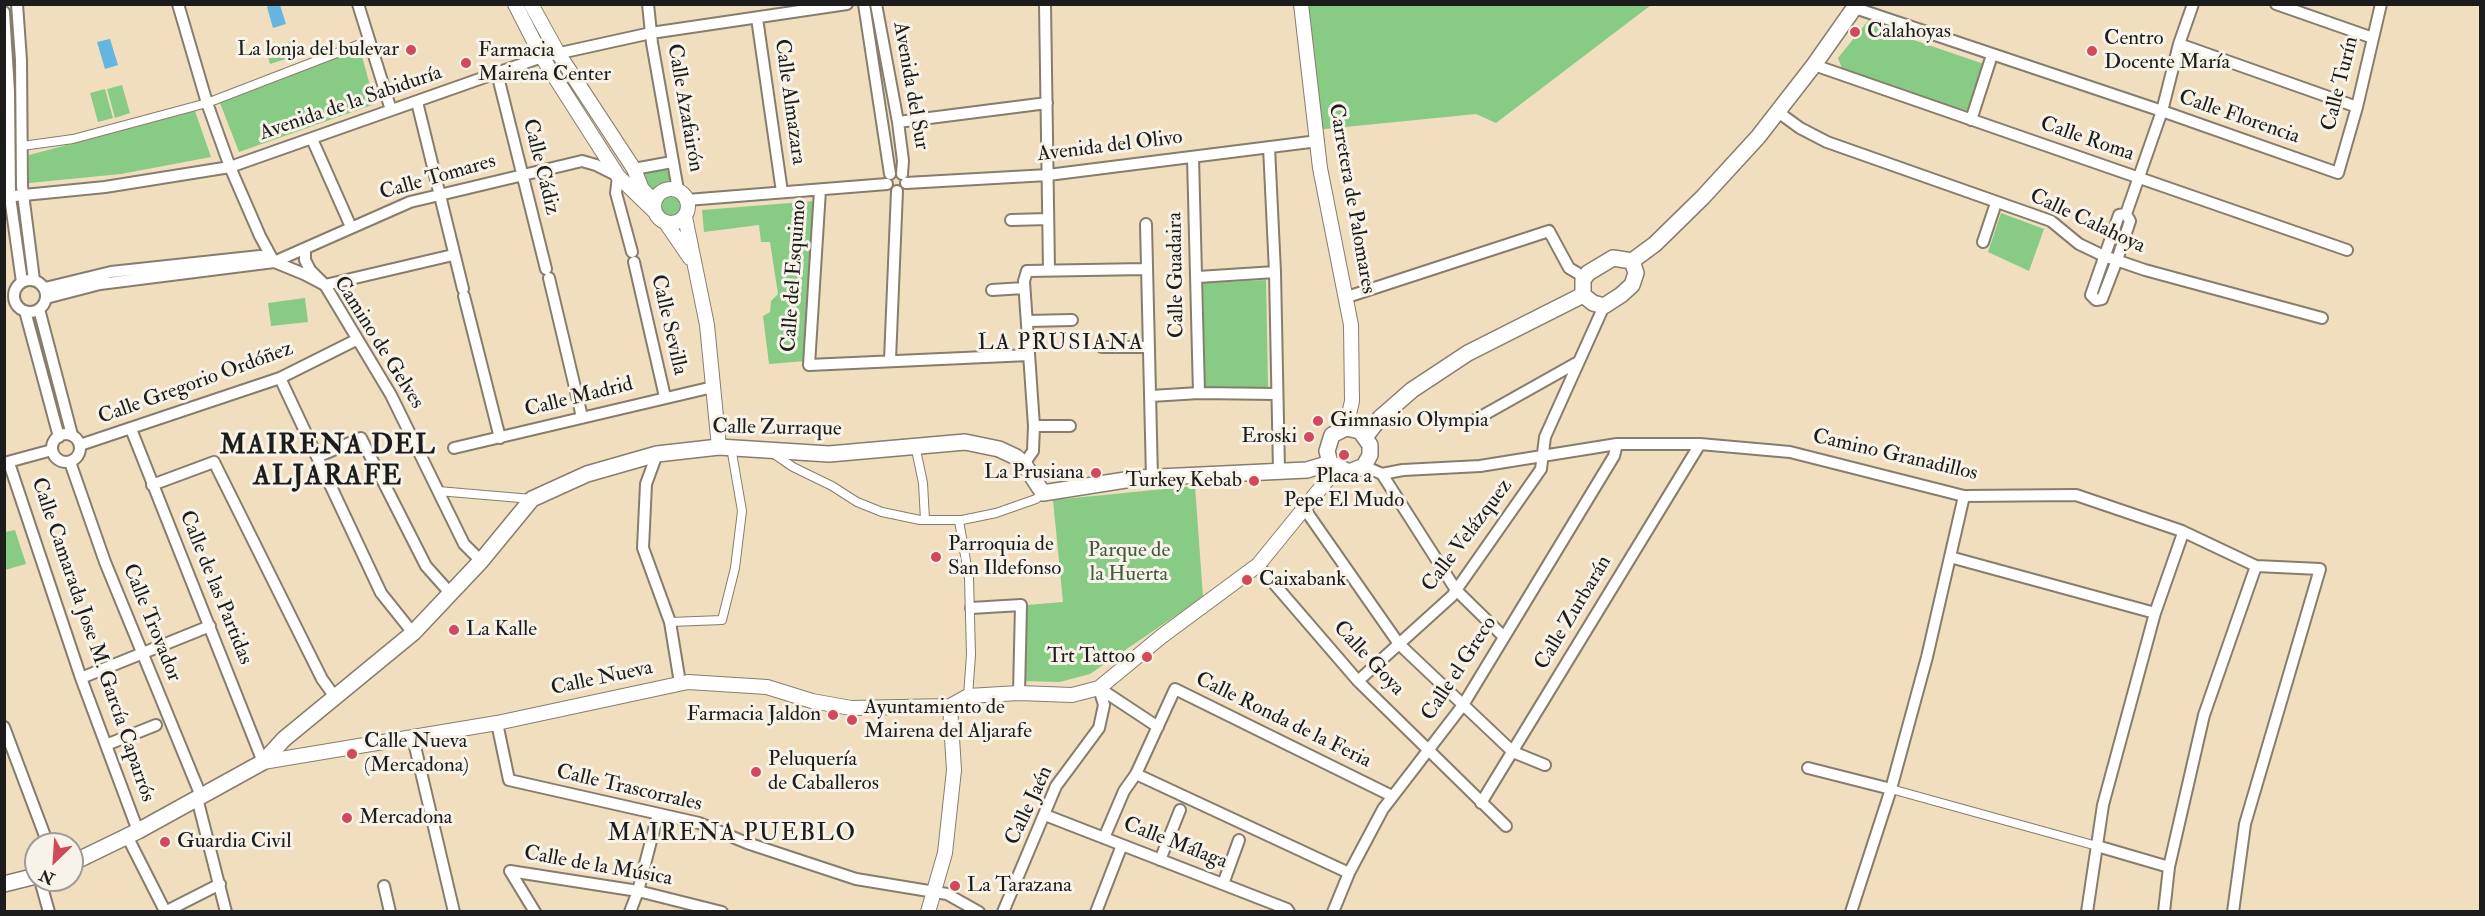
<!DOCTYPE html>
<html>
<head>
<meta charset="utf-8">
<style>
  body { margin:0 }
  #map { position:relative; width:2485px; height:916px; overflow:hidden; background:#f0debf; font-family:"IM FELL Double Pica",serif }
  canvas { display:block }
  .frame { position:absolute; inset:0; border:6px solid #1c1c1c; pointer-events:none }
  .north { position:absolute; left:24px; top:832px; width:60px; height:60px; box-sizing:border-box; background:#f7f3e8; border:2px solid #9f9d96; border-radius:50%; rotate:205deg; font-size:16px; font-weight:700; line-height:24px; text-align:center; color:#1c1c1c }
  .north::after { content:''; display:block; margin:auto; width:21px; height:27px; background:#d1495b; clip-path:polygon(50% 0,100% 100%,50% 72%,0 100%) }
</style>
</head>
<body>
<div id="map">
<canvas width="2485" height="916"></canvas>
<div class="frame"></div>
<div class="north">N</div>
</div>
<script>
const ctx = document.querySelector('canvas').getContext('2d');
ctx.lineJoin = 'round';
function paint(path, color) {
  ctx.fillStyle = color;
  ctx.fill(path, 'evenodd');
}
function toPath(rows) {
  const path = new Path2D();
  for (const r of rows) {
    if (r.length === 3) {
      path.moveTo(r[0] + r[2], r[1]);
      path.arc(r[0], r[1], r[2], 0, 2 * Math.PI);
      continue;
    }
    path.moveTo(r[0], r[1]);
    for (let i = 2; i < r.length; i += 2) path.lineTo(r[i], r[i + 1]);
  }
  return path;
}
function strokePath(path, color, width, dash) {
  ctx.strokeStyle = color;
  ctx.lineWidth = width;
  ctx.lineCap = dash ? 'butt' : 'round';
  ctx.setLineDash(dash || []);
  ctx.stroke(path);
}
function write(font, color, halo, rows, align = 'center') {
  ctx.font = font + ' "IM FELL Double Pica",serif';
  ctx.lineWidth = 6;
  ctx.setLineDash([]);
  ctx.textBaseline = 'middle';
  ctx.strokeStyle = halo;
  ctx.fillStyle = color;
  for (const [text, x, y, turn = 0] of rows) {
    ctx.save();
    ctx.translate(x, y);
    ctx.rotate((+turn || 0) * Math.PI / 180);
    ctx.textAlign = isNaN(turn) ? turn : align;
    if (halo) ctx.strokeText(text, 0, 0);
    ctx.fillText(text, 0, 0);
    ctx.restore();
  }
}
const green = toPath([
  [1301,5,1651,5,1496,123,1476,114,1315,130],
  [1871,17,1895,26,1893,33,1984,64,1967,111,1843,71,1838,58],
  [294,41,298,55,270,64,266,49],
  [360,49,375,104,239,152,220,103],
  [122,85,130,113,115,118,107,89],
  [105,89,113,118,98,122,90,93],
  [195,111,211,157,121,174,29,183,29,155],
  [658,167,667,170,671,177,672,185,657,187,651,192,643,178,649,169],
  [671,207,10],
  [815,201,806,361,769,364,763,316,770,312,771,301,778,294,770,242,761,242,759,225,704,232,702,210],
  [2001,213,2044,229,2029,271,1988,252],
  [1266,280,1268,387,1205,389,1203,283],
  [305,298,308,322,271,326,268,303],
  [1195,486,1203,597,1090,674,1060,682,1023,681,1027,605,1063,602,1053,500],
  [15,530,26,564,5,570,5,532]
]);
const water = toPath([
  [271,4,280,5,286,24,273,28,267,7],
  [110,39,118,65,105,69,97,42]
]);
const pedestrian = toPath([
  [22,146,73,139,207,103,368,41],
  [915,445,923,483,925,520],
  [774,454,793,467,832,486,857,502,882,512,920,520,962,520,996,513,1036,499,1043,493],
  [438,491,532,499],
  [959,521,969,578,971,655,968,696],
  [670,622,722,620,735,568,742,511,731,447],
  [1891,789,2097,846]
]);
const minor = toPath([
  [17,4,21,60,22,186,34,280],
  [178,4,207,103,230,167,260,236,274,262],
  [358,4,391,110],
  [648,4,652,43,678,190],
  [864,4,890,174],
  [876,4,898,122,903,161,902,174],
  [1045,4,1049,270],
  [2276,4,2373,38],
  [1855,8,2162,111,2338,173,2357,107,2381,4],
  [4,12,9,92,10,197,22,282],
  [757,18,782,192],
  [2179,44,2357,107],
  [1814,65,2347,250],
  [497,73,546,269],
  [417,102,463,289],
  [1778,112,1800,128,1827,142,2051,221,2079,244,2104,256,2145,270,2322,318],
  [1971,120,1992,55],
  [898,122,1047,103],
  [312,139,351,227],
  [1269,147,1275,272,1279,471],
  [1193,157,1199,393],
  [634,169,672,162],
  [906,183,1048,175,1318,141],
  [820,190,809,365,1029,355],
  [4,197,105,187,230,167,542,57,651,33,847,4],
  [687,200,887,184],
  [2126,214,2162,111,2179,44,2193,4],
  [2126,214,2130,221,2117,260,2102,299,2096,300,2091,295,2119,215,2126,214],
  [1011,220,1048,219],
  [1146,224,1152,478],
  [1983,242,1996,203],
  [305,250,305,260,310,270,325,285,453,255],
  [634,262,665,397],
  [1198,277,1275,272],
  [549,278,582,417],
  [30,296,16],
  [45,288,111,272,260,256,304,274,325,285,391,395,464,544,481,561],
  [992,290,1024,288],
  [464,296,500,438],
  [1347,297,1549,231,1569,268,1579,274,1583,280],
  [46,298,100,284,274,262,410,202,582,161,596,165,618,176,616,193,632,252],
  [39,309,72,435],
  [25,311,59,437],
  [1027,321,1072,320],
  [1102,347,1149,347],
  [890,360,897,191],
  [280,378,381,593,413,633],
  [1151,396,1199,393,1276,394],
  [1473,421,1578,362],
  [1034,426,1070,426],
  [131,429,263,762],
  [66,448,14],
  [80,445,280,378,356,340],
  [454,448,713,387],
  [657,454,646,484,643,548,670,622,680,683],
  [317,457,361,438,426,566,451,594],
  [70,462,105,562,201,796],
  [4,463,52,450],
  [9,463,81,678,138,831],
  [1024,464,1033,451,1034,426,1024,281,1027,271,1146,269],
  [1364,466,1382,474,1456,590,1504,637],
  [1382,474,1403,470,1480,466,1617,444,1700,444,1790,452,1964,496,2076,495,2182,531,2256,566,2320,569,2245,824,2233,912],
  [152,485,214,462,322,679,335,697],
  [1304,508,1399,644,1513,752,1545,765],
  [1950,557,2155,613],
  [1258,565,1358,681,1506,826],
  [971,608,1021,605,1019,693],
  [81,678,210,626],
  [1358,681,1452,596,1541,469,1545,437,1604,306],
  [1099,688,1158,727],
  [497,723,509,780,699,823,747,843,856,879,947,894,979,912],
  [4,727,48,844],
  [413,738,454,912],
  [106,745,156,725],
  [1808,768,1891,789],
  [1136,774,1349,873],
  [197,798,226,912],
  [1481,803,1700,444],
  [1045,815,1287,909,1289,912],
  [127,836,165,911],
  [1104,838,1124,791,1136,774,1175,689,1392,796],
  [2097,846,2169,867],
  [1160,860,1180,810],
  [40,880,49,912],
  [1223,884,1239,840],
  [384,886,390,912],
  [165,912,220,884],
  [535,912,510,871,638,891,722,912],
  [630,912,638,891,658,814],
  [1003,912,1056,786,1099,728,1104,705,1099,688],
  [1096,912,1122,845],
  [1333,912,1349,873,1383,809,1463,705,1614,456,1617,444],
  [1851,912,1891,789,1927,657,1964,496],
  [2087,912,2103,805,2155,613,2182,536],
  [2164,912,2169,867,2204,715,2256,566]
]);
const tertiary = toPath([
  [515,4,542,57,618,176,654,211],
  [531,4,558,53,634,169,642,189,651,198],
  [1301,4,1320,168,1351,325,1352,401,1346,428],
  [671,206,17],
  [685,217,707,325,719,447],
  [666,223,690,258],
  [263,762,497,723,688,682,767,687,812,701,851,708,950,706,968,696,1019,693,1072,695,1099,688,1162,636,1258,565,1337,468],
  [928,912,945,853,954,770,950,706]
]);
const secondary = toPath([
  [1613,258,1632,261,1636,273,1632,285,1621,295,1604,306,1593,303,1583,295,1583,280,1588,273,1613,258],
  [1632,261,1655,244,1703,197,1758,137,1814,65,1857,4],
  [1346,428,1360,431,1370,445,1370,455,1364,466,1349,472,1330,463,1327,451,1332,435,1346,428],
  [1366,436,1380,418,1412,390,1468,353,1583,295],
  [72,863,138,831,263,762,284,739,413,633,481,561,532,499,587,474,657,454,719,447,829,454,965,442,999,449,1016,457,1024,464,1043,493,1138,478,1307,470,1330,463],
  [4,884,36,876]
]);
const markers = [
  [1855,32,6,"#d1495b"],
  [411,50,6,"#d1495b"],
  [2092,51,6,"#d1495b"],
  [466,63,6,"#d1495b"],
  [1318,421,6,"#d1495b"],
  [1309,437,6,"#d1495b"],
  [1344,455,6,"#d1495b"],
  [1096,473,6,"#d1495b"],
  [1254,481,6,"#d1495b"],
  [936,557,6,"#d1495b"],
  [1247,580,6,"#d1495b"],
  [454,630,6,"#d1495b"],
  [1147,657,6,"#d1495b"],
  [833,715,6,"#d1495b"],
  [852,720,6,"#d1495b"],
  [352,754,6,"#d1495b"],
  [756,772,6,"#d1495b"],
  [347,818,6,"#d1495b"],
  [165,842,6,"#d1495b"],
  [955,886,6,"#d1495b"]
];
const poiNames = [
  ["Calahoyas",1867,32],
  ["Centro",2104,39],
  ["Docente María",2104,63],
  ["La lonja del bulevar",399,50,"right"],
  ["Farmacia",478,51],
  ["Mairena Center",478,75],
  ["Gimnasio Olympia",1330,421],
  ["Eroski",1297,437,"right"],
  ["La Prusiana",1084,473,"right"],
  ["Placa a",1344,477,"center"],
  ["Pepe El Mudo",1344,501,"center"],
  ["Turkey Kebab",1242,481,"right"],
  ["Parroquia de",948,545],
  ["San Ildefonso",948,569],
  ["Caixabank",1259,580],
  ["La Kalle",466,630],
  ["Trt Tattoo",1135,657,"right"],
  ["Ayuntamiento de",864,708],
  ["Mairena del Aljarafe",864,732],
  ["Farmacia Jaldon",821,715,"right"],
  ["Calle Nueva",364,742],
  ["(Mercadona)",364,766],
  ["Peluquería",768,760],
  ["de Caballeros",768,784],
  ["Mercadona",359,818],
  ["Guardia Civil",177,842],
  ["La Tarazana",967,886]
];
const streetNames = [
  ["Calle Turín",2341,84,-76],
  ["Avenida del Sur",910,86,80],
  ["Calle Almazara",789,102,82],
  ["Avenida de la Sabiduría",351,104,-19],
  ["Calle Azafairón",684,108,80],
  ["Calle Florencia",2239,118,19],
  ["Calle Roma",2087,140,19],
  ["Avenida del Olivo",1110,147,-7],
  ["Calle Cádiz",540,167,76],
  ["Calle Tomares",438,178,-16],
  ["Carretera de Palomares",1351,199,80],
  ["Calle Calahoya",2087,222,25],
  ["Calle Guadaira",1177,275,-91],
  ["Calle del Esquimo",795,276,-86],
  ["Calle Sevilla",668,325,77],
  ["Camino de Gelves",378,343,58],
  ["Calle Gregorio Ordóñez",196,384,-20],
  ["Calle Madrid",579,398,-14],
  ["Calle Zurraque",777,429,1],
  ["Camino Granadillos",1895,456,13],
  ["Calle Velázquez",1468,536,-53],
  ["Calle de las Partidas",215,588,68],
  ["Calle Zurbarán",1574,613,-59],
  ["Calle Trovador",151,623,68],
  ["Calle Camarada Jose M. García Caparrós",92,640,71],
  ["Calle Goya",1368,659,47],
  ["Calle el Greco",1460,669,-57],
  ["Calle Nueva",602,679,-12],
  ["Calle Ronda de la Feria",1283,721,26],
  ["Calle Trascorrales",629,789,13],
  ["Calle Jaén",1030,806,-65],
  ["Calle Málaga",1175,844,21],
  ["Calle de la Música",598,867,10]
];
const parkNames = [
  ["Parque de",1129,551],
  ["la Huerta",1129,575]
];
const neighbourhoodNames = [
  ["LA PRUSIANA",1061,344]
];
const quarterNames = [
  ["MAIRENA PUEBLO",732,835]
];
const districtNames = [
  ["MAIRENA DEL",328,447],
  ["ALJARAFE",328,478]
];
paint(green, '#88cb84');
paint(water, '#64b5df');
strokePath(pedestrian, '#867d6e', 10);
strokePath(minor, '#867d6e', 14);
strokePath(tertiary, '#867d6e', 16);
strokePath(secondary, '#867d6e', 18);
strokePath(pedestrian, '#fff', 8);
strokePath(minor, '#fff', 10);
strokePath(tertiary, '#fff', 14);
strokePath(secondary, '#fff', 15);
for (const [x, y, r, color] of markers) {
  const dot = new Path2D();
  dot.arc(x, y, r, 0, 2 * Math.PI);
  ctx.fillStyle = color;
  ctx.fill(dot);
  strokePath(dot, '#f7f3e8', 2);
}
write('21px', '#1c1c1c', '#f7f3e8', poiNames, 'left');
write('21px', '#1c1c1c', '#f7f3e8', streetNames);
write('21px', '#425940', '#f7f3e8', parkNames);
ctx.letterSpacing = '1.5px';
write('22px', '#1c1c1c', '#f7f3e8', neighbourhoodNames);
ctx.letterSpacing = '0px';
ctx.letterSpacing = '1.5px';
write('24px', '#1c1c1c', '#f7f3e8', quarterNames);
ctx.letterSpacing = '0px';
ctx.letterSpacing = '1.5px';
write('bold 27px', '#1c1c1c', '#f7f3e8', districtNames);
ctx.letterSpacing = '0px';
</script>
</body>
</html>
